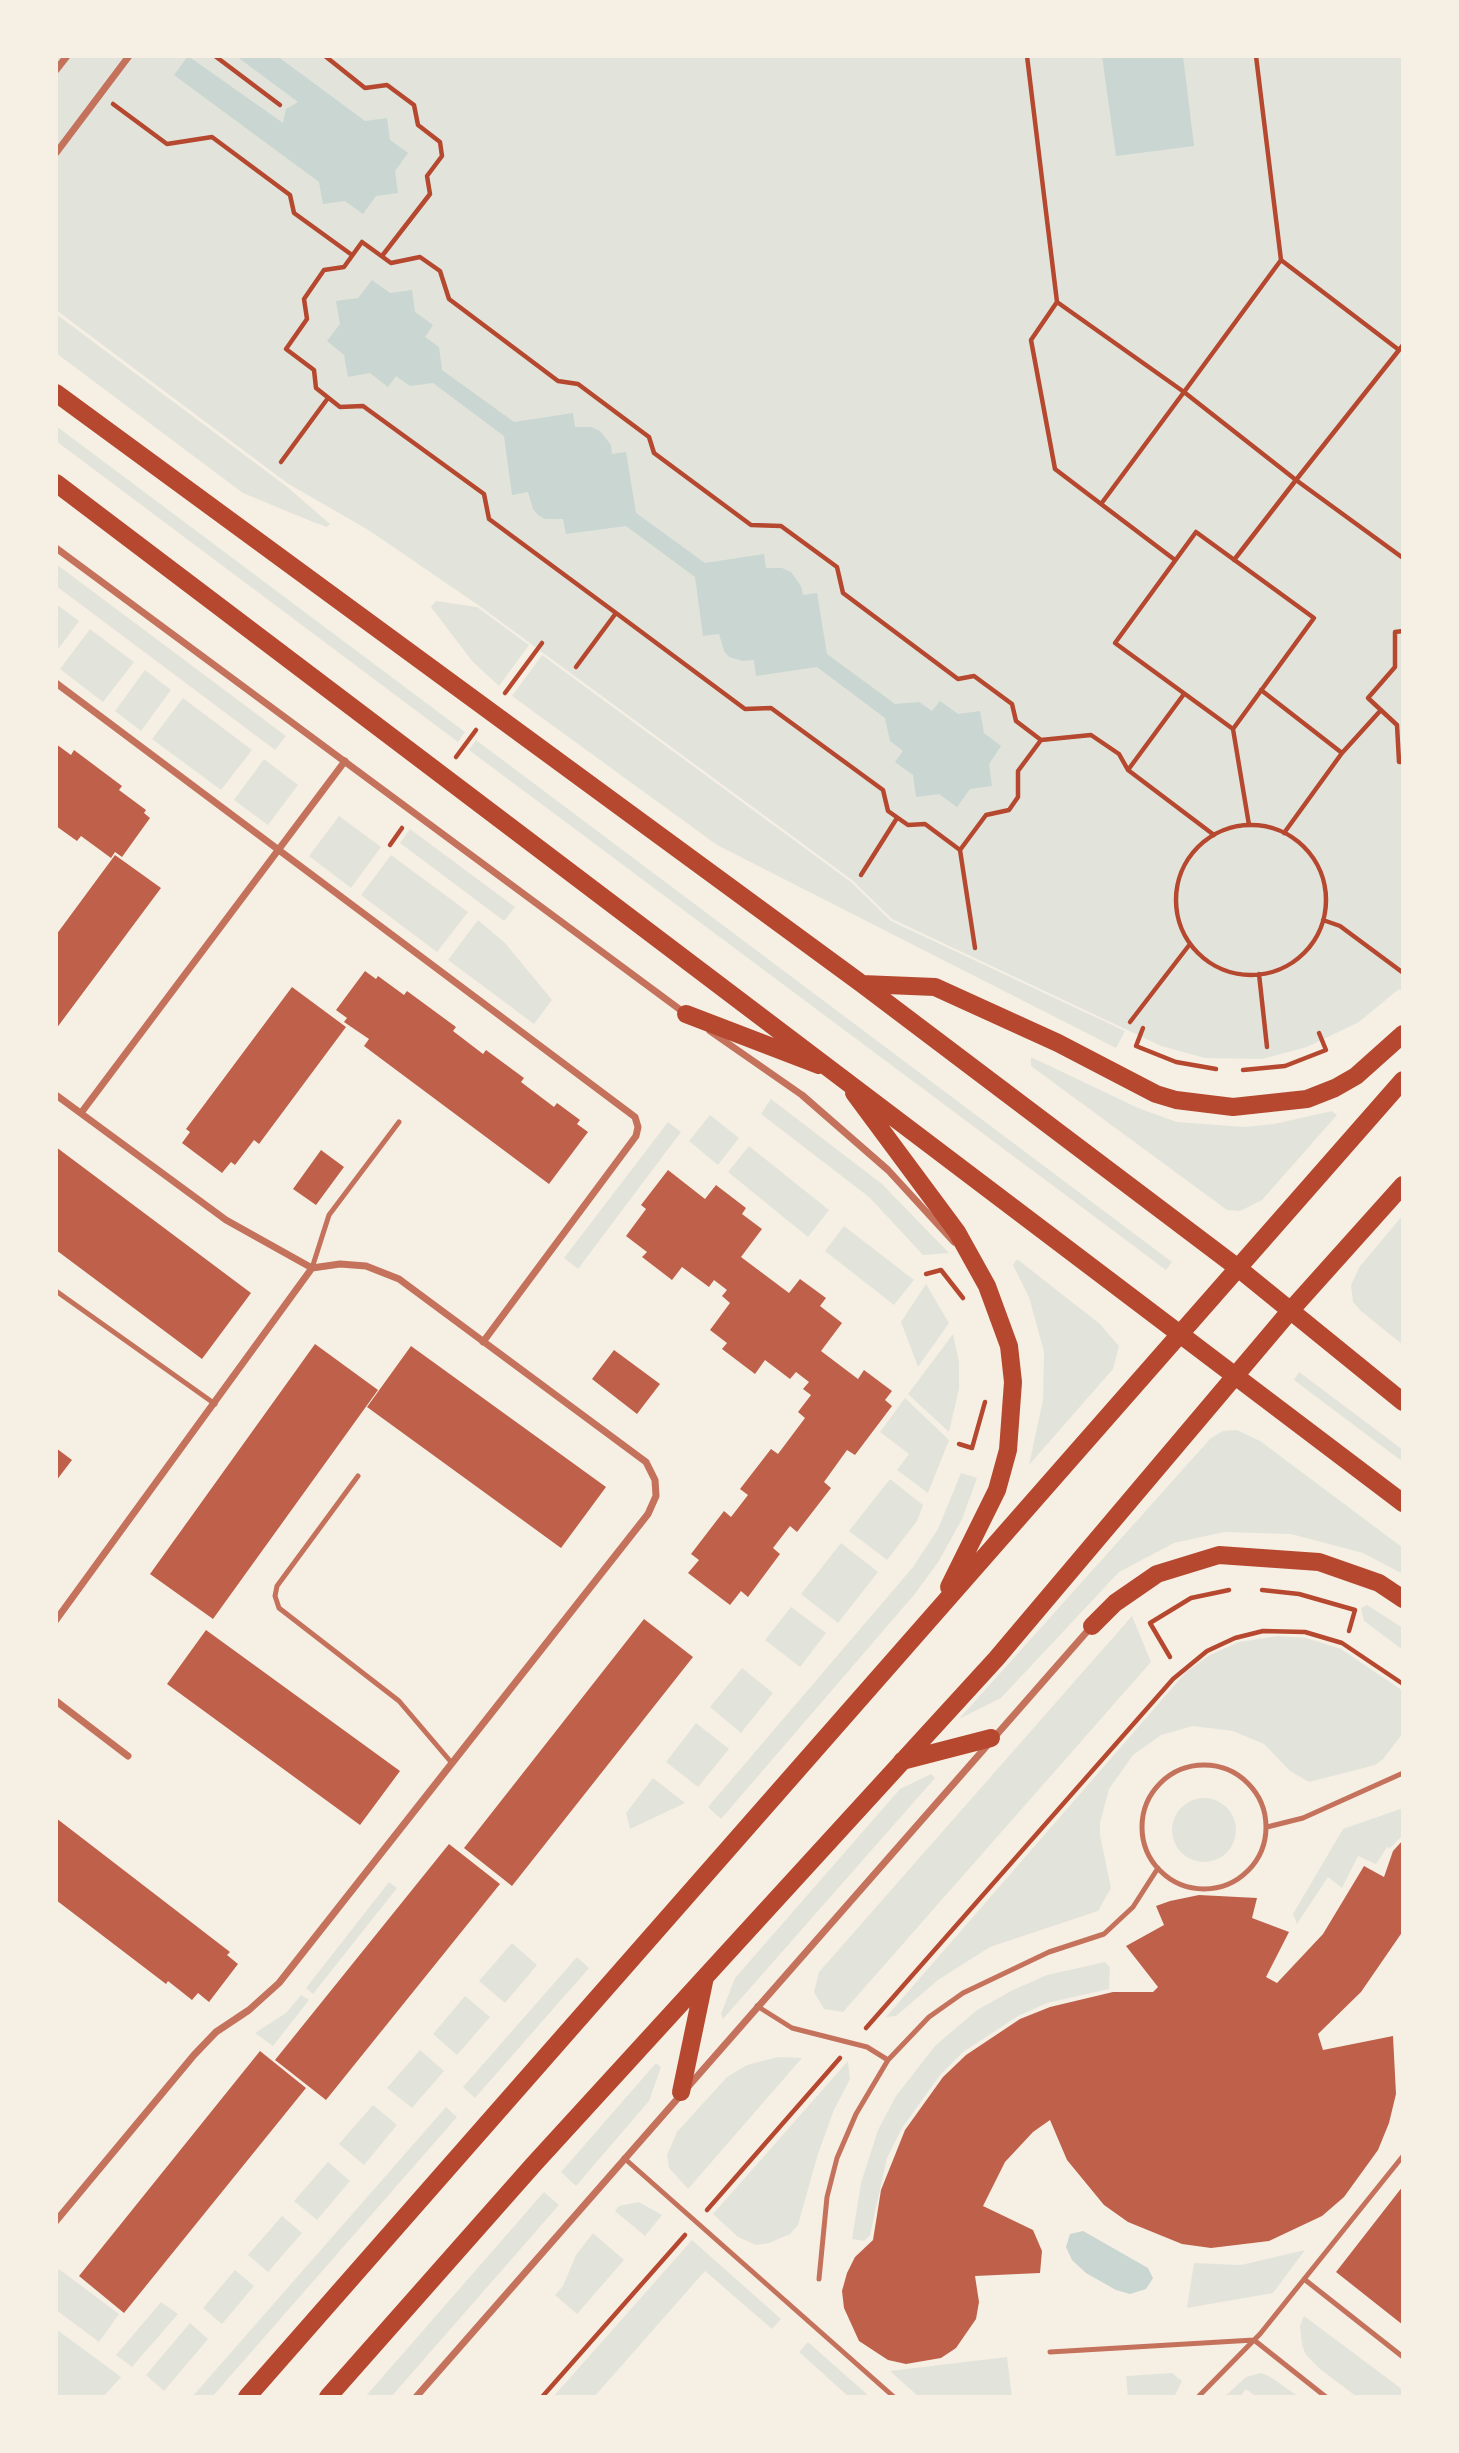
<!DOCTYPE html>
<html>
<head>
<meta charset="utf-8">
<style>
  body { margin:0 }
  #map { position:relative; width:1459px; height:2453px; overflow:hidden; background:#f6efe4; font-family:Commissioner,sans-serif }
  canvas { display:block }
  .frame { position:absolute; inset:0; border:58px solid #f6efe4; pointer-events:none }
</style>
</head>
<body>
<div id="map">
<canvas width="1459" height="2453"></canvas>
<div class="frame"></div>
</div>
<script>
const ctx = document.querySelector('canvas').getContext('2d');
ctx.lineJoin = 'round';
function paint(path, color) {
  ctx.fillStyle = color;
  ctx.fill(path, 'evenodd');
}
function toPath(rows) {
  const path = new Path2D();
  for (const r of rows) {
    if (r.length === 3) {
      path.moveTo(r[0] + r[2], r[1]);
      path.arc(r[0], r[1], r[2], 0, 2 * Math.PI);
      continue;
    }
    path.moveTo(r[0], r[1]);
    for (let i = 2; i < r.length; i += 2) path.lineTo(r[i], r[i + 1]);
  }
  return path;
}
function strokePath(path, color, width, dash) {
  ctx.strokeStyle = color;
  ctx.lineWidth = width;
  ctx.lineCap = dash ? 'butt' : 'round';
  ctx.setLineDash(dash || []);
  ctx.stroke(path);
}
const green = toPath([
  [56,56,1403,56,1403,993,1399,989,1359,1022,1307,1047,1262,1059,1205,1058,1161,1046,892,919,852,880,478,605,370,531,287,483,56,310],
  [56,314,286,486,330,524,327,527,313,522,243,493,56,353],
  [56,426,465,732,458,742,56,441],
  [56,564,286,736,275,750,56,586],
  [436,601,477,607,529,645,499,686,472,661,431,607],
  [56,604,79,621,56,652],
  [90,629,134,662,103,702,60,669],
  [542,655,851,882,891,921,1125,1031,1116,1048,717,845,512,696],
  [145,670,171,690,141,731,115,711],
  [183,698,252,750,221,790,152,739],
  [476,740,1172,1262,1166,1270,469,750],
  [264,759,298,785,268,825,234,800],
  [339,816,381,847,351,888,309,856],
  [410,829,515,907,504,921,400,843],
  [391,855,468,912,437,952,361,895],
  [478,920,505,943,552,1000,534,1024,448,960],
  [1031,1057,1138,1108,1177,1122,1244,1127,1274,1124,1332,1111,1337,1115,1262,1200,1240,1211,1227,1210,1031,1066],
  [771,1099,882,1184,949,1253,923,1255,869,1197,761,1114],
  [710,1115,739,1138,718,1165,689,1141],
  [668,1122,681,1132,578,1269,564,1258],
  [749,1146,829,1210,808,1237,728,1172],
  [1403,1215,1403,1345,1361,1311,1353,1302,1351,1285,1360,1266],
  [844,1226,914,1280,894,1305,825,1251],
  [1017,1259,1100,1324,1119,1346,1113,1369,1029,1465,1043,1400,1044,1352,1029,1297,1013,1265],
  [926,1284,949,1323,918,1367,901,1322],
  [953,1334,959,1362,959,1389,949,1432,908,1394],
  [1299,1372,1403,1450,1403,1462,1294,1380],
  [905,1398,949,1440,928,1493,897,1470,909,1454,880,1432],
  [1237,1430,1260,1441,1403,1548,1403,1574,1363,1553,1291,1534,1224,1532,1174,1543,1119,1572,1001,1698,959,1719,1211,1438,1223,1431],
  [961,1473,977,1478,962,1519,939,1561,914,1595,721,1819,708,1807,913,1567,938,1529],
  [890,1479,923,1505,917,1521,887,1560,849,1531],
  [841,1543,878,1572,838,1623,801,1594],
  [1367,1605,1403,1628,1403,1650,1364,1621,1361,1608],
  [791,1607,826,1633,800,1667,765,1640],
  [1132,1616,1151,1662,843,2012,824,2009,814,1992,819,1972],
  [1278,1636,1306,1638,1341,1649,1403,1691,1403,1733,1383,1759,1375,1765,1309,1782,1290,1771,1264,1744,1233,1731,1193,1726,1161,1735,1133,1755,1109,1789,1100,1823,1100,1835,1111,1888,1098,1911,990,1947,938,1980,896,2016,886,2017,1186,1672,1210,1655,1239,1642],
  [742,1668,773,1693,741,1733,710,1707],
  [696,1723,729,1749,698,1787,666,1762],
  [931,1774,935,1778,723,2019,721,2014,735,1978,900,1789],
  [653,1778,685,1803,630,1829,626,1813],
  [1204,1830,32],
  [1403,1808,1403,1835,1390,1848,1387,1847,1376,1864,1358,1856,1342,1888,1328,1877,1297,1924,1293,1914,1343,1829],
  [389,1882,397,1888,313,1994,306,1988],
  [512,1943,537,1965,505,2003,479,1981],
  [577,1957,589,1968,475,2098,463,2087],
  [1105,1962,1110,1967,1109,1989,1047,2003,1018,2016,963,2052,940,2075,902,2128,887,2158,870,2235,864,2241,852,2239,861,2183,878,2130,896,2096,935,2046,977,2010,1013,1990,1047,1975],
  [301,1995,309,2000,273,2046,255,2033,286,2013],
  [465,1996,490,2017,457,2055,433,2034],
  [420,2050,444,2071,412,2108,387,2088],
  [778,2057,802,2058,688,2189,669,2168,667,2155,677,2132,727,2077,747,2065],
  [848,2061,850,2079,833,2112,817,2157,798,2225,790,2234,769,2243,756,2245,738,2237,713,2214],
  [656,2063,661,2067,649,2101,576,2186,561,2172],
  [373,2105,397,2125,364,2165,339,2144],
  [446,2107,457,2117,212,2397,192,2397],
  [328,2162,350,2181,317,2220,294,2201],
  [544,2192,559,2205,391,2397,365,2397],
  [639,2202,662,2215,645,2236,615,2211,619,2206],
  [282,2216,302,2233,268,2272,248,2255],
  [593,2233,624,2260,577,2314,555,2295,563,2286,576,2255],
  [692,2240,781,2319,772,2329,705,2271,594,2397,553,2397],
  [1305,2250,1273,2293,1187,2308,1194,2263,1241,2265],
  [59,2269,119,2314,99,2342,56,2310,56,2274],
  [235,2270,254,2286,222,2324,203,2308],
  [161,2302,178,2314,132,2367,116,2355],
  [1304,2316,1403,2390,1403,2397,1357,2397,1320,2369,1306,2355,1302,2345,1300,2326],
  [190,2323,208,2339,164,2391,146,2375],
  [56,2329,121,2377,103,2397,60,2397,56,2393],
  [808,2342,870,2397,849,2397,799,2352],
  [1007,2357,1012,2397,919,2397,890,2371],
  [1172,2373,1182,2381,1174,2397,1128,2397,1126,2376],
  [1261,2373,1269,2376,1299,2397,1256,2397,1246,2389,1240,2397,1224,2397,1246,2377]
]);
const water = toPath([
  [188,56,283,123,286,109,298,102,236,56,277,56,365,121,387,118,390,140,408,153,395,171,398,193,376,196,363,214,345,201,323,204,319,182,174,75],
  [1102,56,1183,56,1194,146,1116,156],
  [372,280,390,293,412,290,415,312,433,325,425,337,439,347,442,370,514,422,573,413,575,427,591,427,600,431,611,445,612,454,626,452,636,513,705,563,764,554,766,568,782,568,791,572,801,586,803,595,817,593,827,654,895,704,919,702,932,711,940,701,958,714,980,711,984,733,1001,746,989,764,992,786,970,789,957,807,939,794,916,797,913,775,895,762,903,751,890,741,885,718,817,667,756,676,754,660,743,661,729,657,724,651,719,634,703,636,695,577,626,526,566,534,563,519,545,519,538,515,533,509,528,492,512,495,504,436,433,383,410,386,396,376,388,387,370,373,348,377,344,355,327,341,340,324,336,301,358,298],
  [1083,2231,1148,2268,1153,2278,1146,2289,1130,2294,1116,2290,1086,2273,1072,2260,1066,2247,1070,2234]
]);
const building = toPath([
  [56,744,71,755,74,750,122,786,119,790,146,810,144,813,150,818,122,857,115,852,111,858,81,836,77,841,56,826],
  [115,855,161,888,56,1029,56,935],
  [365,971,376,979,378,976,404,995,407,991,456,1027,453,1031,483,1054,486,1050,524,1078,521,1082,554,1107,557,1103,580,1120,577,1124,588,1132,549,1184,364,1046,369,1039,344,1022,347,1018,336,1010],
  [292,987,346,1027,259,1144,254,1140,235,1165,231,1162,222,1173,182,1143,190,1132,186,1129],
  [56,1147,251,1293,202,1359,56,1250],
  [321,1150,344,1167,316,1205,293,1189],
  [668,1170,705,1199,716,1185,746,1208,742,1214,762,1229,741,1257,789,1293,800,1279,826,1298,820,1306,842,1323,821,1351,858,1379,864,1370,892,1391,885,1400,892,1406,855,1455,847,1450,824,1482,831,1488,797,1532,790,1526,773,1548,780,1554,748,1597,741,1591,730,1605,688,1573,699,1560,691,1554,724,1511,731,1517,748,1495,740,1489,771,1449,778,1454,805,1418,798,1412,811,1395,803,1389,809,1382,796,1372,790,1379,765,1360,755,1374,722,1349,727,1343,710,1330,730,1303,722,1296,727,1290,714,1280,709,1287,682,1267,672,1280,642,1257,647,1252,626,1236,646,1209,641,1205],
  [315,1344,378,1390,213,1619,150,1574],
  [411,1346,606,1487,561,1548,367,1407],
  [614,1350,660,1384,637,1414,592,1379],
  [56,1448,72,1460,56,1481],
  [644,1619,693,1657,512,1886,464,1848],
  [206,1630,400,1771,360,1825,167,1684],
  [56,1818,230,1952,227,1955,238,1964,209,2002,198,1993,192,2000,168,1981,166,1984,56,1900],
  [1403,1840,1403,1931,1361,1992,1318,2034,1323,2050,1393,2036,1396,2094,1389,2123,1378,2150,1344,2197,1322,2216,1269,2241,1211,2248,1182,2244,1128,2222,1104,2205,1067,2160,1050,2120,1033,2132,1005,2162,983,2206,1033,2230,1042,2251,1040,2273,975,2276,979,2302,976,2319,956,2348,941,2358,906,2364,888,2360,859,2341,844,2308,842,2291,847,2273,855,2257,873,2240,881,2190,905,2130,943,2077,966,2055,1020,2019,1050,2007,1113,1992,1153,1992,1158,1987,1126,1946,1164,1925,1156,1906,1170,1901,1199,1895,1257,1898,1252,1918,1289,1932,1266,1977,1277,1983,1323,1934,1364,1866,1384,1877,1393,1851],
  [449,1844,500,1884,326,2100,275,2060],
  [260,2051,306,2088,124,2313,79,2276],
  [1403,2186,1403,2325,1336,2272]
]);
const path = toPath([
  [215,56,280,105],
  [325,56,365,88,387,85,414,105,418,125,440,142,442,156,427,176,430,194,382,256],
  [1027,56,1057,302,1184,392,1281,260,1256,56],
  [113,104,167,144,212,137,290,195,294,213,352,255],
  [1281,260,1399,350],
  [1057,302,1031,340,1055,469,1101,504],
  [1403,345,1296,480,1403,558],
  [281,462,328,398],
  [1196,532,1314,618,1233,729,1115,643,1196,532],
  [1175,560,1101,504,1184,392,1296,480,1234,560],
  [1403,631,1395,632,1395,667,1368,698,1397,725,1399,762,1403,762],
  [576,667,616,613],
  [1261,690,1342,753],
  [505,693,542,643],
  [1233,729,1249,825],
  [456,757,476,730],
  [1128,770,1184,694],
  [1251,900,75],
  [1284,833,1342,753,1381,710],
  [390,845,402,828],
  [960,850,925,824,908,825,888,811,883,790,771,708,745,709,616,613,489,519,484,494,363,406,340,407,316,388,314,370,286,349,307,319,304,299,324,270,344,267,362,242,391,263,420,257,440,271,449,299,558,381,578,384,649,437,654,453,751,525,781,526,837,567,843,593,958,679,974,676,1012,704,1016,721,1041,740,1091,735,1119,754,1128,770,1214,835],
  [861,875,897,818],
  [1323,920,1340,926,1402,972],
  [975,948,960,850,986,815,1009,810,1018,797,1018,771,1041,740],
  [1259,974,1267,1047],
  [1130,1022,1190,944],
  [1143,1028,1136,1046,1176,1062,1216,1069],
  [1243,1070,1285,1066,1326,1050,1319,1033],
  [926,1274,941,1270,963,1298],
  [959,1444,972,1448,985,1402],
  [1262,1590,1299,1594,1355,1610,1349,1631],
  [1170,1657,1150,1623,1191,1598,1229,1590],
  [866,2028,1173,1679,1207,1651,1235,1638,1263,1631,1305,1632,1342,1643,1403,1684],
  [707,2210,840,2058],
  [542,2397,685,2235]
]);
const service = toPath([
  [312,1268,329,1215,399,1122],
  [56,1291,215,1404],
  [358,1476,277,1586,275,1596,279,1608,399,1701,451,1762],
  [1204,1827,62],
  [1267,1827,1303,1818,1403,1773],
  [757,2006,792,2028,867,2047,888,2060],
  [624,2158,894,2397],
  [819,2279,827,2197,837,2158,856,2114,888,2060,929,2017,963,1993,1049,1952,1104,1934,1133,1907,1158,1868],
  [1304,2279,1403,2357],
  [1050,2352,1254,2340,1326,2397],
  [1198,2397,1260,2334,1403,2156]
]);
const minor = toPath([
  [56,70,67,56],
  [56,153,129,56],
  [56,548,686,1014],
  [56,683,635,1117,638,1127,636,1136,483,1342],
  [710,1031,802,1095,888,1170,954,1242],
  [56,1095,226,1220,312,1268,340,1264,366,1266,399,1279,646,1462,655,1480,656,1496,648,1514,279,1983,249,2010,216,2032,194,2055,56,2221],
  [81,1113,345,761],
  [56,1620,312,1268],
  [56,1701,128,1756],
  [416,2397,1091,1627]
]);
const primary = toPath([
  [56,393,862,984,1238,1268,1403,1402],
  [56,483,1403,1503],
  [862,984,935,987,1058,1043,1156,1094,1176,1100,1233,1107,1307,1099,1335,1088,1356,1076,1403,1034],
  [686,1014,819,1065],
  [854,1093,957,1232,987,1286,1009,1346,1013,1382,1008,1450,997,1490,949,1587],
  [1092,1626,1115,1603,1157,1574,1219,1555,1319,1562,1379,1583,1403,1599],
  [902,1761,991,1738],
  [681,2092,705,1977],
  [247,2397,1403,1080],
  [328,2397,534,2164,996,1659,1290,1311,1403,1185]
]);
paint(green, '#e2e4dc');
paint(water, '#c9d6d2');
paint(building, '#bf614a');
strokePath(path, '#b5482f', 4.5);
strokePath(service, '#c5725c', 5);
strokePath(minor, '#c5725c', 7);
strokePath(primary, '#b5482f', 18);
</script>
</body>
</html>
